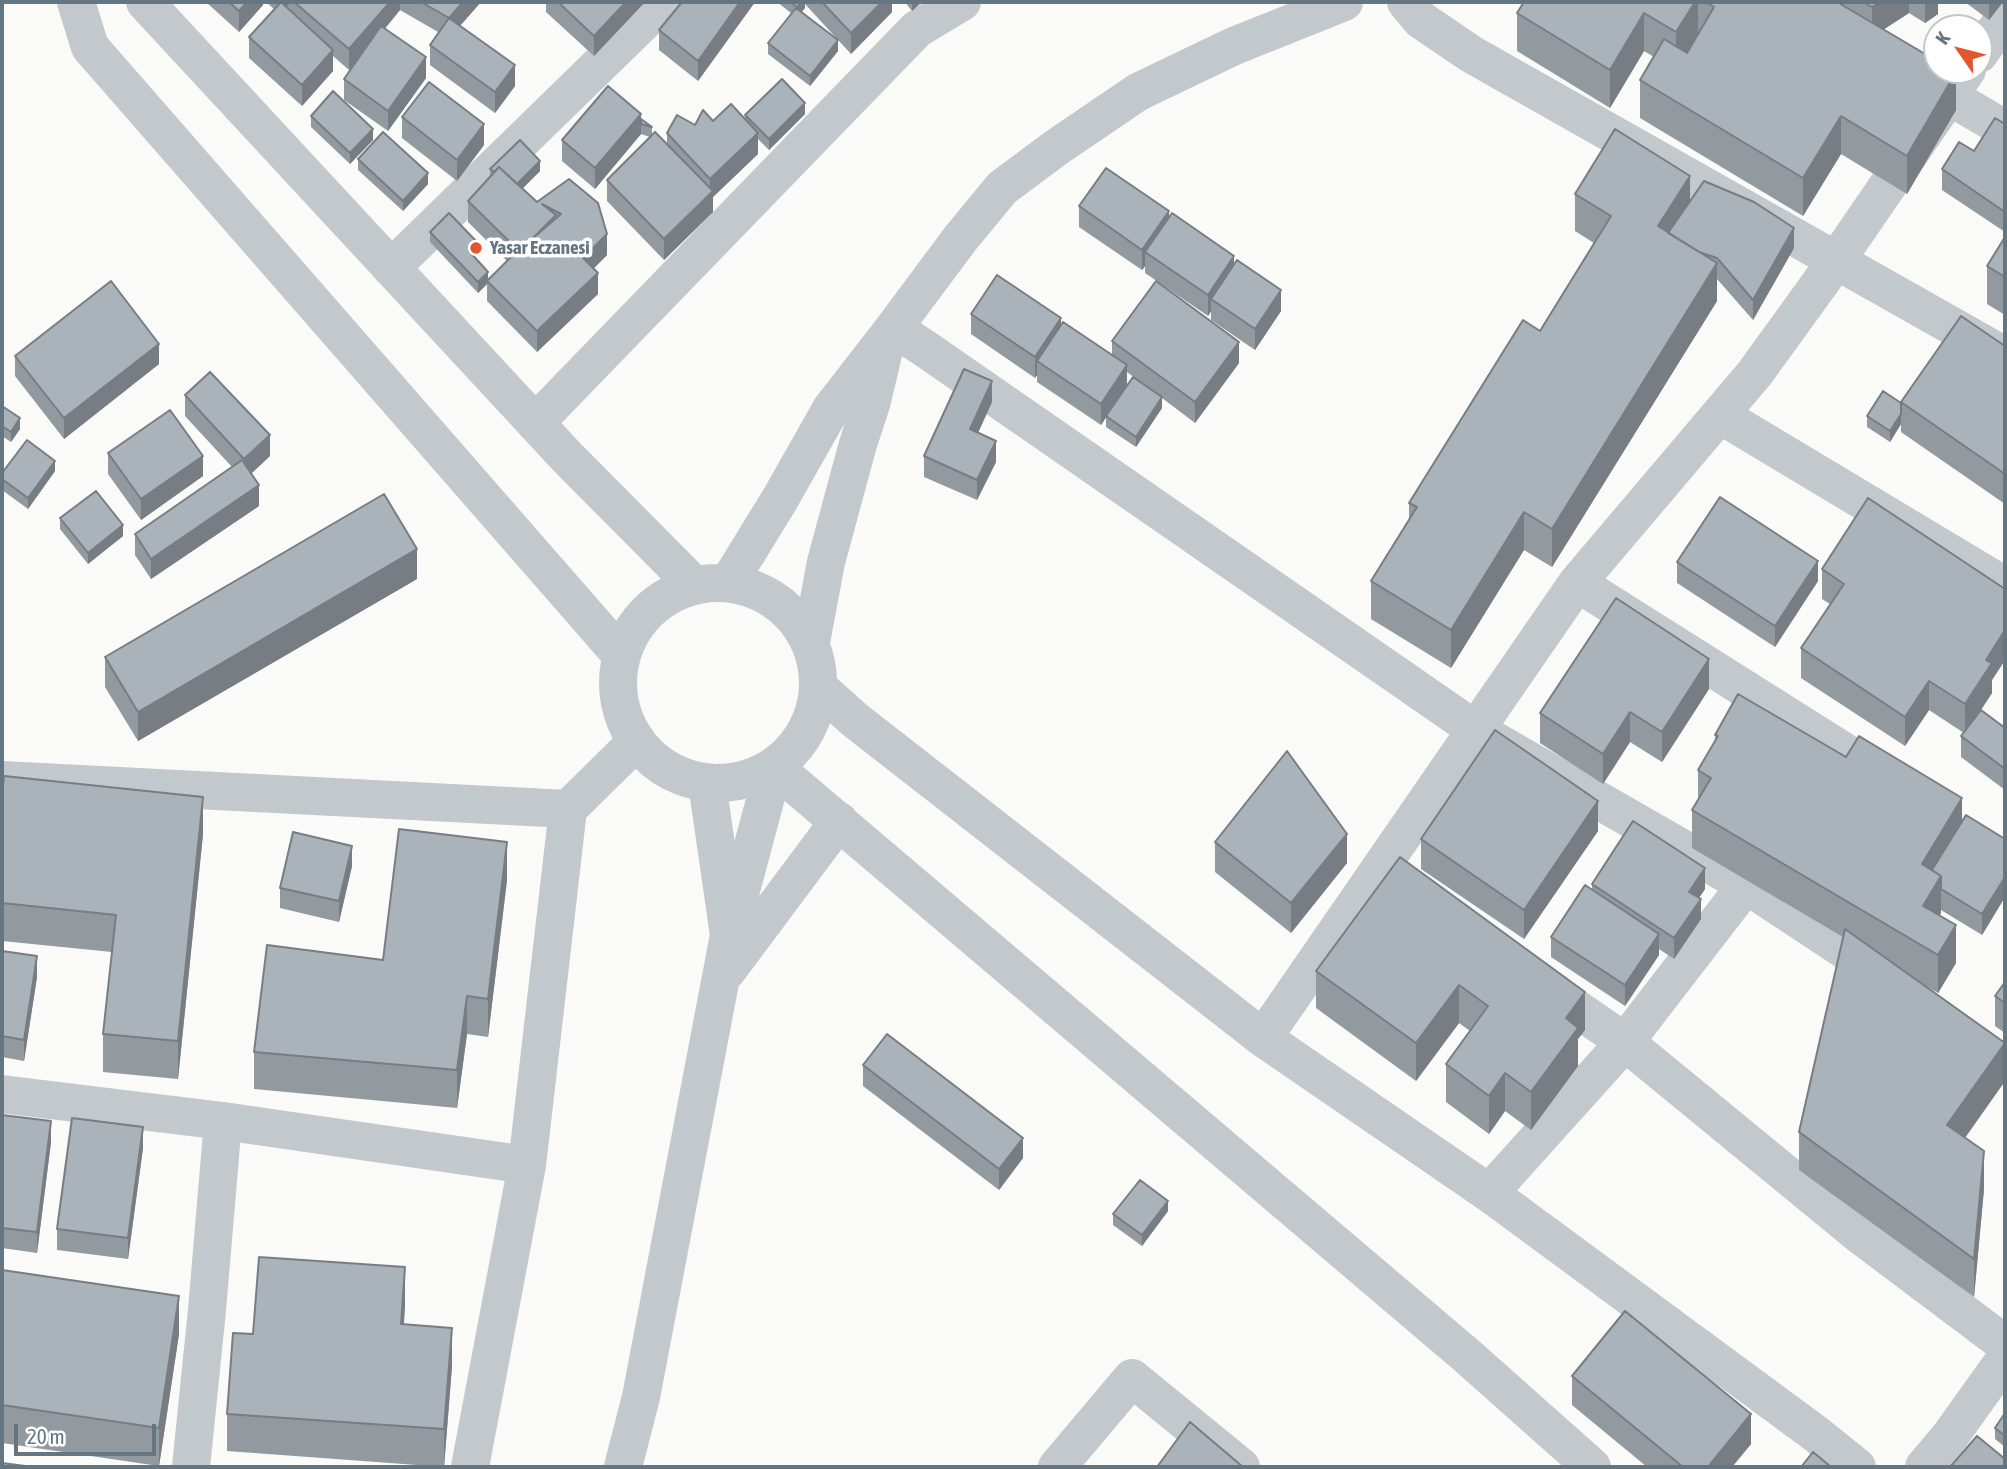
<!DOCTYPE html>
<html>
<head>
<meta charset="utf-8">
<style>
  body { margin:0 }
  #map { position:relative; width:2007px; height:1469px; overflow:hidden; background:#fafaf8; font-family:"Asap Condensed",sans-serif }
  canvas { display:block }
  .frame { position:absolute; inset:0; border:4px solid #657683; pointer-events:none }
  .north { position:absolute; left:1923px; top:14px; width:70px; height:70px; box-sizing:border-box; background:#fff; border:2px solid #c1c8cd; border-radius:50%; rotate:305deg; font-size:19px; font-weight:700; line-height:28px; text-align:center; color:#657683 }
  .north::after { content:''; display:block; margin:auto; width:24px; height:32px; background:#e4572e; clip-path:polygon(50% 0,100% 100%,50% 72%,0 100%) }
  .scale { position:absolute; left:14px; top:1424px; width:142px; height:32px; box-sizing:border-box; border:4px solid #657683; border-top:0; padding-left:9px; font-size:21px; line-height:24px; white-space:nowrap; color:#657683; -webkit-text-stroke:5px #fff; paint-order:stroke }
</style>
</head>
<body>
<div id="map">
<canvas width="2007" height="1469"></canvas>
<div class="frame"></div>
<div class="north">K</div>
<div class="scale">20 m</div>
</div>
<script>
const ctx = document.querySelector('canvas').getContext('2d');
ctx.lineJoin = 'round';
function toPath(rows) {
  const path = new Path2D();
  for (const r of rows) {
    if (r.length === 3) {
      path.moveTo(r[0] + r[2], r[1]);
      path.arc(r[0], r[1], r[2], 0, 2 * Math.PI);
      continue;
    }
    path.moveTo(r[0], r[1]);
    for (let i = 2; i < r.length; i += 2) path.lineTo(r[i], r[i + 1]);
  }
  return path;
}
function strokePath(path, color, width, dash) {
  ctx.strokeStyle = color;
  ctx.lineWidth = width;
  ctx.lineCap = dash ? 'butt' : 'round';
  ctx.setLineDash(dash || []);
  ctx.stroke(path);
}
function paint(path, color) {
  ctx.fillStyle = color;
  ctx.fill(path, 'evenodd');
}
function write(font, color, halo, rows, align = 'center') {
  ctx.font = font + ' "Asap Condensed",sans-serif';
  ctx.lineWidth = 7;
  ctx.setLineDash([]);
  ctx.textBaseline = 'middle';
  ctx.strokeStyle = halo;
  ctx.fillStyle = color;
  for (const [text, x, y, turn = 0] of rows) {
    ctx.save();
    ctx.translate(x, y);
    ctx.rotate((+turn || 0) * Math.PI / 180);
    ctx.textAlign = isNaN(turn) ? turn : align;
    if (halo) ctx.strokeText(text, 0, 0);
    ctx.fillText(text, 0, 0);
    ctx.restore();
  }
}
const minor = toPath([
  [76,2,90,47,621,655],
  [145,2,566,456,694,585],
  [1406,2,1421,20,1471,54,2005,356],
  [1979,54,2005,17],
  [1928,84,2005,129],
  [391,268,664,2],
  [894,328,927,350,1476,730,1746,885,1884,976],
  [887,337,960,239,1002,188,1057,147,1138,92,1234,46,1344,2],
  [1720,415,2005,586],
  [535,423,917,29,962,2],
  [729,582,780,499,831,409,887,337,872,401,858,444,826,562,811,642],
  [718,683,100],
  [1577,583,1891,781],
  [818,687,855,720,1263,1038,1489,1193,1816,1434,1857,1467],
  [2,780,568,809],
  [707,783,729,935,774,767,1466,1355,1592,1467],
  [727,971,839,821],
  [1542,985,1625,1042,1860,1235,2005,1344],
  [1263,1038,1577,583,1755,373,1836,261,1967,70],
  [2,1094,223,1121,527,1165],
  [1489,1193,1625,1042,1746,885],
  [191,1467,207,1310,223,1121],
  [470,1467,527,1165,568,809,637,741],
  [623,1467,641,1397,729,935],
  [1057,1467,1132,1378,1241,1467],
  [1924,1467,1950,1436,2005,1359]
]);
const wall = toPath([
  [206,2,263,2,263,5,239,32],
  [266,2,481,2,460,26,515,86,495,113,430,65,430,45,438,32,400,10,385,29,426,78,388,131,344,100,344,79,356,61,349,70,333,56,333,71,302,106,249,58,249,37,274,9],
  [546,2,645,2,594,56,546,12],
  [682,2,755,2,698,81,659,50,659,30],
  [777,2,892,2,892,12,851,54,805,4,805,8,801,12,838,51,810,86,768,54,768,43,791,13],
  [905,2,922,2,912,11],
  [1524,2,1938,2,1938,14,1925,23,1909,13,1884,29,1956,110,1907,194,1841,154,1803,216,1640,118,1640,80,1654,57,1644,51,1610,108,1517,51,1517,13],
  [1965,2,2003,2,1989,20],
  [805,114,769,150,758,139,758,154,713,197,713,212,664,260,607,201,607,180,650,137,641,134,595,189,562,161,562,140,641,119,652,127,652,135,667,144,667,133,695,125,713,121,745,118,745,115],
  [311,116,373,140,350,164,311,127],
  [402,117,484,145,457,181,402,138],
  [2005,124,2005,232,1942,190,1942,169,1974,151],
  [358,159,428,184,403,211,358,170],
  [490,169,540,171,522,189,537,202,569,179,607,255,593,269,598,294,537,352,487,301,487,284,478,293,430,242,430,232,478,254,474,257,488,279,507,261,468,222,468,201,490,177],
  [1575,194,1690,201,1794,248,1753,320,1717,279,1717,301,1552,567,1524,550,1451,668,1371,619,1371,581,1409,519,1409,503,1540,331,1594,243,1575,231],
  [1079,206,1169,218,1234,265,1281,311,1255,350,1211,320,1211,311,1208,316,1145,273,1145,266,1142,270,1079,227],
  [2005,237,2005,315,1987,304,1987,266],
  [971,314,1061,325,1112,355,1112,341,1239,363,1195,423,1162,398,1162,408,1136,447,1106,427,1106,417,1101,425,1037,382,1037,375,1035,378,971,334],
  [1127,372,1148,388,1127,385],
  [2005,346,2005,504,1901,432,1901,424,1890,442,1867,427,1867,416,1901,403],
  [15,356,159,364,64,439,15,376],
  [185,395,270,456,251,474,259,506,151,579,135,555,135,534,232,467,185,416],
  [992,402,978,433,996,462,977,500,924,477,924,456],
  [2,406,20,429,11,442,2,436],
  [108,453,203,476,141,520,108,474],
  [55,471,28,509,2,490,2,473],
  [60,518,123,536,88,564,60,529],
  [1677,562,1818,581,1775,647,1677,583],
  [1822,569,2005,589,2005,660,1992,680,1992,693,1975,719,2005,728,2005,790,1961,757,1961,736,1964,733,1929,710,1905,746,1801,678,1801,648,1830,604,1822,599],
  [417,579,138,741,105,687,105,657],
  [1709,689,1662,762,1630,742,1603,784,1540,743,1540,713],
  [1715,735,1846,757,1962,823,2005,839,2005,897,1982,935,1941,910,1940,916,1956,963,1938,993,1919,982,2005,1081,1965,1138,1984,1189,1974,1297,1799,1170,1799,1132,1843,937,1692,848,1692,810,1698,800,1698,770,1715,742],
  [2,795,203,834,178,1079,103,1072,103,1034,112,952,2,941],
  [1598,831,1524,939,1421,869,1421,839],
  [1215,842,1347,863,1291,933,1215,872],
  [1400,857,1585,1030,1578,1039,1578,1066,1531,1130,1505,1111,1489,1134,1446,1102,1446,1064,1470,1031,1459,1023,1416,1081,1316,1008,1316,971],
  [352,866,339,922,280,908,280,888],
  [507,880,488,1037,467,1034,457,1108,254,1089,254,1052,383,960],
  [1592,884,1705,889,1699,898,1701,919,1674,959,1659,949,1659,955,1625,1006,1551,957,1551,937,1592,890],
  [2,951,37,977,24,1061,2,1057],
  [2005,982,2005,1033,1995,1026,1995,996],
  [863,1065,1023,1158,999,1190,863,1086],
  [2,1115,51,1142,37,1253,2,1248],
  [143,1148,128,1259,57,1250,57,1229],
  [1168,1211,1142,1246,1113,1225,1113,1214],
  [2,1270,179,1334,159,1466,2,1443],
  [405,1305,404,1324,452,1366,444,1467,227,1451,227,1414],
  [1572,1376,1751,1444,1732,1467,1647,1467,1572,1405],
  [2005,1413,2005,1447,1995,1439,1995,1428]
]);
const shadedWall = toPath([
  [247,2,263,2,263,5,239,32,239,11],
  [281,2,290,2,290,3,279,14],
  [390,2,400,2,400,10,349,70,349,49],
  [463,2,481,2,449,38,449,18],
  [626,2,645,2,594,56,594,36],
  [740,2,755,2,698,81,698,61],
  [801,2,805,2,805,8,797,18,797,7],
  [882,2,892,2,892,12,851,54,851,33],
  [912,2,922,2,912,11],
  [1695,2,1698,2,1698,35,1676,70,1676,32],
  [1880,2,1909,2,1909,13,1872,37,1872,7],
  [1925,2,1938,2,1938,14,1925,23],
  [1989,2,2003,2,1989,20],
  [1644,13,1644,51,1610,108,1610,70],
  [838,40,838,51,810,86,810,76],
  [333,50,333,71,302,106,302,85],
  [426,57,426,78,388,131,388,111],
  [515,65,515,86,495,113,495,92],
  [1956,72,1956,110,1907,194,1907,156],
  [805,103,805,114,769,150,769,139],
  [641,114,641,134,595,189,595,168],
  [1841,116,1841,154,1803,216,1803,178],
  [484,124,484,145,457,181,457,160],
  [373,129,373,140,350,164,350,153],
  [758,133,758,154,713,197,713,212,664,260,664,239,710,194,710,179],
  [540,161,540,171,511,200,511,189],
  [428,173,428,184,403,211,403,201],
  [1690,176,1690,213,1672,242,1658,226],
  [1169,211,1169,231,1145,252,1145,266,1142,270,1142,250],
  [1794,228,1794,248,1753,320,1753,300],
  [607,234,607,255,583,279,583,258],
  [478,243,478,254,469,262,469,251],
  [1234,256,1234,277,1211,299,1211,311,1208,316,1208,295],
  [1717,263,1717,301,1552,567,1552,529],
  [488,272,488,283,487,281,487,284,478,293,478,282],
  [598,273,598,294,537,352,537,331],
  [1281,290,1281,311,1255,350,1255,329],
  [1061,318,1061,339,1037,361,1037,375,1035,378,1035,357],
  [1239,342,1239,363,1195,423,1195,402],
  [159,344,159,364,64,439,64,418],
  [1127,365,1127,386,1101,425,1101,404],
  [992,381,992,402,970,450,970,429],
  [1162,397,1162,408,1136,447,1136,437],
  [1901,414,1901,424,1890,442,1890,431],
  [20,418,20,429,11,442,11,432],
  [270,435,270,456,244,480,244,459],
  [996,441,996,462,977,500,977,480],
  [203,456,203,476,141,520,141,499],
  [55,461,55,471,28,509,28,498],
  [259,485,259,506,151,579,151,559],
  [1524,512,1524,550,1451,668,1451,630],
  [123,525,123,536,88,564,88,553],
  [417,549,417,579,138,741,138,712],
  [1818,561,1818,581,1775,647,1775,626],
  [2005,630,2005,660,1992,680,1992,693,1965,734,1965,704,1986,660],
  [1709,659,1709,689,1662,762,1662,732],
  [1929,681,1929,710,1905,746,1905,717],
  [1630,712,1630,742,1603,784,1603,754],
  [203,797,203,834,178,1079,178,1041],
  [1962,798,1962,835,1933,884,1922,864],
  [1598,801,1598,831,1524,939,1524,910],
  [1347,834,1347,863,1291,933,1291,903],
  [507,842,507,880,488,1037,488,999],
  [352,846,352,866,339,922,339,901],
  [1705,868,1705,889,1689,912,1689,892],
  [1941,876,1941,913,1923,944,1923,906],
  [2005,877,2005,897,1982,935,1982,914],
  [1701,899,1701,919,1674,959,1674,938],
  [1956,925,1956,963,1938,993,1938,955],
  [1659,934,1659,955,1625,1006,1625,985],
  [37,956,37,977,24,1061,24,1040],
  [1459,985,1459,1023,1416,1081,1416,1043],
  [1585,992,1585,1030,1578,1039,1578,1066,1531,1130,1531,1092,1566,1018],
  [467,996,467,1034,457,1108,457,1070],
  [2005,1043,2005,1081,1947,1163,1947,1125],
  [1505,1073,1505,1111,1489,1134,1489,1096],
  [51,1121,51,1142,37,1253,37,1232],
  [143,1127,143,1148,128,1259,128,1238],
  [1023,1138,1023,1158,999,1190,999,1169],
  [1984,1151,1984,1189,1974,1297,1974,1259],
  [1168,1201,1168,1211,1142,1246,1142,1235],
  [405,1267,405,1305,401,1362,401,1324],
  [179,1296,179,1334,159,1466,159,1428],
  [452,1328,452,1366,444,1467,444,1429],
  [1751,1414,1751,1444,1732,1467,1708,1467]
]);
const building = toPath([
  [229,2,247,2,239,11,229,2],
  [281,2,333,50,302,85,249,37,281,2],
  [294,2,390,2,349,49,294,2],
  [421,2,463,2,449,18,421,2],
  [558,2,626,2,594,36,558,2],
  [682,2,740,2,698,61,659,30,682,2],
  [790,2,801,2,797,7,790,2],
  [822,2,882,2,851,33,822,2],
  [1524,2,1695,2,1676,32,1644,13,1610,70,1517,13,1524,2],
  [1706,2,1837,2,1937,61,1937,70,1952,70,1956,72,1907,156,1841,116,1803,178,1640,80,1664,39,1687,53,1714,7,1706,2],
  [1863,2,1880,2,1872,7,1863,2],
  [796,8,838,40,810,76,768,43,796,8],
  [449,18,515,65,495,92,430,45,449,18],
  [381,26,426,57,388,111,344,79,381,26],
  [782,79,805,103,769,139,745,115,782,79],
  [429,82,484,124,457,160,402,117,429,82],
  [608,86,641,114,595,168,562,140,608,86],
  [333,91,373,129,350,153,311,116,333,91],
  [731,104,758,133,710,179,667,133,677,115,695,125,703,110,713,121,731,104],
  [1995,118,2005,124,2005,212,1942,169,1959,142,1974,151,1995,118],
  [641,119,652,127,641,124,641,119],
  [1615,129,1690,176,1658,226,1717,263,1552,529,1524,512,1451,630,1371,581,1417,507,1409,503,1523,320,1540,331,1611,216,1575,194,1615,129],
  [383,132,428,173,403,201,358,159,383,132],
  [655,132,713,191,664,239,607,180,655,132],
  [520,140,540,161,517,184,499,167,494,172,490,169,520,140],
  [499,167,537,202,569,179,598,203,607,234,583,258,598,273,537,331,487,281,518,250,468,201,499,167],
  [542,204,561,214,532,239,556,215,542,204],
  [1106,168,1169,211,1142,250,1079,206,1106,168],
  [1704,181,1754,202,1794,228,1753,300,1717,258,1699,252,1668,233,1704,181],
  [449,213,478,243,469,251,488,272,478,282,430,232,449,213],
  [1172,213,1234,256,1208,295,1145,252,1172,213],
  [2005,237,2005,277,1987,266,2005,237],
  [1237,260,1281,290,1255,329,1211,299,1237,260],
  [997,275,1061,318,1035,357,971,314,997,275],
  [111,281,159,344,64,418,15,356,111,281],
  [1156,281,1239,342,1195,402,1112,341,1156,281],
  [1961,316,2005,346,2005,474,1901,402,1961,316],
  [1063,322,1127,365,1101,404,1037,361,1063,322],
  [964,369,992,381,970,429,996,441,977,480,924,456,964,369],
  [210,372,270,435,244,459,185,395,210,372],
  [1133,377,1162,397,1136,437,1106,416,1133,377],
  [1883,391,1901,403,1901,414,1890,431,1867,416,1883,391],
  [2,406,20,418,11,432,2,426,2,406],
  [170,410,203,456,141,499,108,453,170,410],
  [27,440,55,461,28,498,2,479,2,473,27,440],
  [242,460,259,485,151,559,135,534,242,460],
  [96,491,123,525,88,553,60,518,96,491],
  [384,494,417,549,138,712,105,657,384,494],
  [1720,497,1818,561,1775,626,1677,562,1720,497],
  [1868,498,2005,589,2005,630,1986,660,1992,663,1965,704,1929,681,1905,717,1801,648,1844,584,1822,569,1868,498],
  [1616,598,1709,659,1662,732,1630,712,1603,754,1540,713,1616,598],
  [1738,694,1846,757,1859,736,1962,798,1922,864,1941,876,1923,906,1956,925,1938,955,1692,810,1711,778,1698,770,1718,736,1715,735,1738,694],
  [1981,710,2005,728,2005,769,1961,736,1981,710],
  [1495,730,1598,801,1524,910,1421,839,1495,730],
  [1287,751,1347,834,1291,903,1215,842,1287,751],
  [4,776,203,797,178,1041,103,1034,116,915,2,903,2,795,4,776],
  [1966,815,2005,839,2005,877,1982,914,1941,889,1941,876,1932,870,1966,815],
  [1633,821,1705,868,1689,892,1701,899,1674,938,1592,884,1633,821],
  [399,829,507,842,488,999,467,996,457,1070,254,1052,267,945,383,960,399,829],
  [293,832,352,846,339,901,280,888,293,832],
  [1400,857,1585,992,1566,1018,1578,1028,1531,1092,1505,1073,1489,1096,1446,1064,1488,1006,1459,985,1416,1043,1316,971,1400,857],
  [1585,885,1659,934,1625,985,1551,937,1585,885],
  [1845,929,2005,1043,1947,1125,1984,1151,1974,1259,1799,1132,1845,929],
  [2,951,37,956,24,1040,2,1036,2,951],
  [2005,982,2005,1003,1995,996,2005,982],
  [887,1034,1023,1138,999,1169,863,1065,887,1034],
  [2,1115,51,1121,37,1232,2,1228,2,1115],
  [72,1118,143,1127,128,1238,57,1229,72,1118],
  [1140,1180,1168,1201,1142,1235,1113,1214,1140,1180],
  [259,1257,405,1267,401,1324,452,1328,444,1429,227,1414,233,1333,253,1334,259,1257],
  [2,1270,179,1296,159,1428,2,1405,2,1270],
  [1625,1311,1751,1414,1708,1467,1683,1467,1572,1376,1625,1311],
  [2005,1413,2005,1436,1995,1428,2005,1413],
  [1190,1422,1243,1467,1157,1467,1190,1422],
  [1977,1436,2005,1459,2005,1467,1950,1467,1977,1436],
  [1813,1452,1831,1467,1801,1467,1813,1452],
  [2,1463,33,1467,2,1467,2,1463]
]);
const markers = [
  [476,248,7,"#e4572e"]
];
const poiNames = [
  ["Yasar Eczanesi",490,248]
];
strokePath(minor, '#c3c8cc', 38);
paint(wall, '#929a9f');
paint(shadedWall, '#777d82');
paint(building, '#aab3b9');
strokePath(building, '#777d82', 2);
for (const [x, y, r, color] of markers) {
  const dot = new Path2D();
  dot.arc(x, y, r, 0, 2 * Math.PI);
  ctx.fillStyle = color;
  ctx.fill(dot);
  strokePath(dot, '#fff', 2.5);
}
write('bold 19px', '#657683', '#fff', poiNames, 'left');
</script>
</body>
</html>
